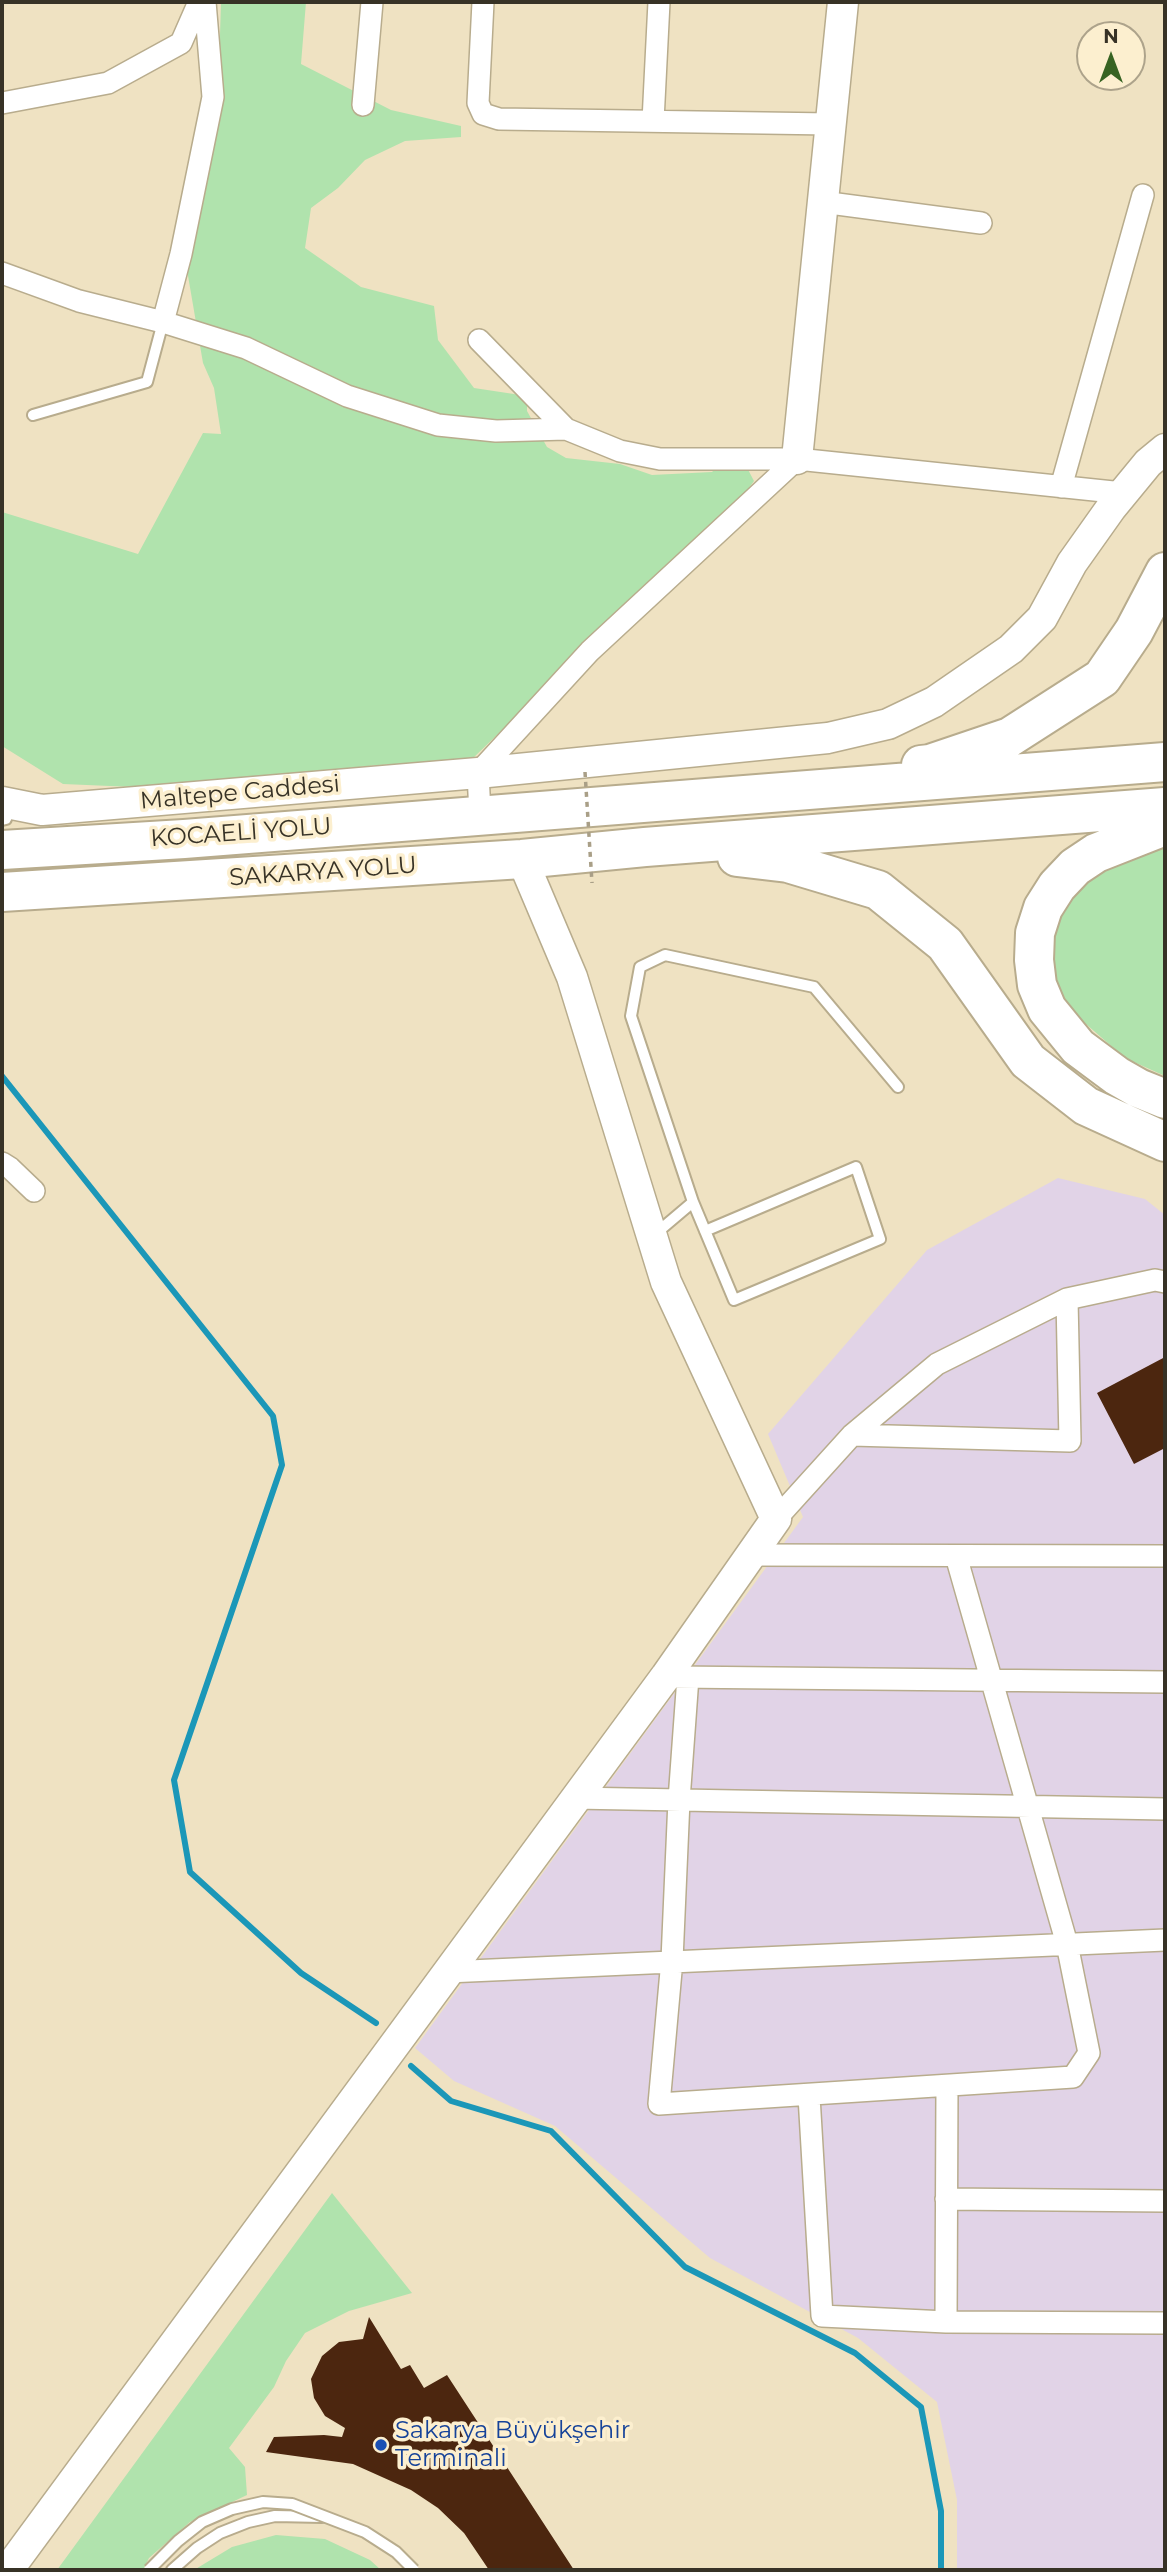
<!DOCTYPE html>
<html>
<head>
<meta charset="utf-8">
<style>
  body { margin:0 }
  #map { position:relative; width:1167px; height:2572px; overflow:hidden; background:#efe2c2; font-family:Montserrat,sans-serif }
  canvas { display:block }
  .frame { position:absolute; inset:0; border:4px solid #373226; pointer-events:none }
  .north { position:absolute; left:1076px; top:21px; width:70px; height:70px; box-sizing:border-box; background:#fcefcf; border:2px solid #ada38b; border-radius:50%; rotate:0deg; font-size:19px; font-weight:700; line-height:28px; text-align:center; color:#373226 }
  .north::after { content:''; display:block; margin:auto; width:24px; height:32px; background:#376322; clip-path:polygon(50% 0,100% 100%,50% 72%,0 100%) }
</style>
</head>
<body>
<div id="map">
<canvas width="1167" height="2572"></canvas>
<div class="frame"></div>
<div class="north">N</div>
</div>
<script>
const ctx = document.querySelector('canvas').getContext('2d');
ctx.lineJoin = 'round';
function paint(path, color) {
  ctx.fillStyle = color;
  ctx.fill(path, 'evenodd');
}
function toPath(rows) {
  const path = new Path2D();
  for (const r of rows) {
    path.moveTo(r[0], r[1]);
    for (let i = 2; i < r.length; i += 2) path.lineTo(r[i], r[i + 1]);
  }
  return path;
}
function strokePath(path, color, width, dash) {
  ctx.strokeStyle = color;
  ctx.lineWidth = width;
  ctx.lineCap = dash ? 'butt' : 'round';
  ctx.setLineDash(dash || []);
  ctx.stroke(path);
}
function write(font, color, halo, rows, align = 'center') {
  ctx.font = font + ' Montserrat,sans-serif';
  ctx.lineWidth = 7;
  ctx.setLineDash([]);
  ctx.textBaseline = 'middle';
  ctx.strokeStyle = halo;
  ctx.fillStyle = color;
  for (const [text, x, y, turn = 0] of rows) {
    ctx.save();
    ctx.translate(x, y);
    ctx.rotate((+turn || 0) * Math.PI / 180);
    ctx.textAlign = isNaN(turn) ? turn : align;
    if (halo) ctx.strokeText(text, 0, 0);
    ctx.fillText(text, 0, 0);
    ctx.restore();
  }
}
const industrial = toPath([
  [1058,1178,1145,1199,1165,1215,1165,2570,957,2570,957,2500,937,2402,858,2338,710,2258,555,2126,454,2081,415,2048,803,1517,768,1434,927,1250]
]);
const green = toPath([
  [221,2,306,2,301,64,391,110,461,126,461,137,405,141,365,160,338,188,311,208,305,248,361,287,434,306,438,340,474,388,527,396,527,411,547,447,566,458,620,464,652,475,712,472,721,463,744,462,754,481,741,499,470,761,378,765,157,788,63,784,2,746,2,512,138,554,203,433,221,434,214,388,203,363,187,270,219,67],
  [1165,835,1165,1076,1125,1058,1063,1004,1044,947,1067,893,1112,861],
  [332,2193,412,2293,349,2311,305,2333,286,2361,274,2387,229,2448,245,2467,247,2495,190,2522,149,2558,143,2570,57,2570],
  [276,2535,325,2539,370,2560,381,2570,194,2570,232,2547]
]);
const stream = toPath([
  [2,1076,273,1416,282,1465,174,1780,190,1872,301,1973,376,2023],
  [411,2066,451,2101,551,2131,685,2267,855,2353,921,2407,941,2511,941,2570]
]);
const building = toPath([
  [1165,1357,1165,1448,1134,1464,1097,1393],
  [369,2317,401,2369,410,2365,424,2388,447,2375,574,2570,489,2570,464,2533,438,2508,411,2490,353,2464,266,2452,274,2437,324,2435,342,2437,345,2428,325,2416,314,2398,311,2379,322,2356,339,2342,363,2339]
]);
const lane = toPath([
  [33,415,147,382,163,322],
  [2,820,6,819,10,805],
  [693,1202,734,1300,880,1239,856,1167,705,1231],
  [654,1235,693,1202,631,1016,640,967,665,955,814,987,898,1087],
  [172,2570,197,2548,220,2533,248,2522,275,2516,322,2517]
]);
const street = toPath([
  [483,2,478,103,483,114,499,119,830,124],
  [2,103,108,83,181,43,199,2],
  [363,105,372,2],
  [653,121,659,2],
  [822,202,981,223],
  [2,273,79,301,163,322,246,348,347,396,438,425,496,431,566,429],
  [163,322,181,254,213,97,205,2],
  [479,340,566,429,620,451,660,459,797,459,1123,493],
  [1061,487,1143,195],
  [480,814,478,773,590,651,797,459],
  [2,1163,10,1168,34,1191],
  [852,1435,1070,1441,1067,1299],
  [776,1519,852,1435,937,1364,1067,1299,1155,1280,1165,1282],
  [752,1555,1165,1556],
  [675,1677,1165,1682],
  [688,1677,679,1800,672,1960,659,2104,1073,2077,1089,2053,1067,1944,956,1556],
  [574,1798,1165,1809],
  [447,1972,1165,1940],
  [809,2096,822,2316,946,2322,1165,2323],
  [946,2199,1165,2201],
  [946,2322,947,2086]
]);
const secondary = toPath([
  [797,459,843,2],
  [2,802,42,810,478,773,828,738,888,724,934,702,1011,649,1042,618,1072,563,1111,508,1148,463,1165,449],
  [8,2570,666,1676,776,1519,666,1282,572,977,522,859]
]);
const highway = toPath([
  [921,765,930,764,1010,737,1102,678,1134,631,1165,572],
  [1165,826,1096,853,1075,867,1057,886,1043,908,1035,933,1034,960,1037,985,1047,1009,1078,1047,1117,1076,1138,1088,1165,1099],
  [2,850,184,839,1165,762],
  [737,857,788,863,878,890,945,944,1028,1061,1086,1106,1165,1142],
  [2,892,522,859,645,847,1165,807]
]);
const pathBridge = toPath([
  [585,772,592,883]
]);
const laneBridge = toPath([
  [149,2570,178,2541,202,2522,232,2509,263,2502,292,2504,365,2532,396,2552,414,2570]
]);
const markers = [
  [381,2445,7,"#1a4fb4"]
];
const streetNames = [
  ["Maltepe Caddesi",240,793,-5],
  ["KOCAELİ YOLU",241,833,-4],
  ["SAKARYA YOLU",323,872,-4]
];
const transitNames = [
  ["Sakarya Büyükşehir",395,2431],
  ["Terminali",395,2459]
];
paint(industrial, '#e1d3e7');
paint(green, '#b0e3ad');
strokePath(stream, '#1b97b8', 6);
paint(building, '#4c260f');
strokePath(lane, '#b8ac8d', 14);
strokePath(street, '#b8ac8d', 24);
strokePath(secondary, '#b8ac8d', 33);
strokePath(highway, '#b8ac8d', 42);
strokePath(lane, '#fff', 10);
strokePath(street, '#fff', 21);
strokePath(secondary, '#fff', 30);
strokePath(highway, '#fff', 38);
strokePath(laneBridge, '#b8ac8d', 14, []);
strokePath(pathBridge, '#a99f87', 3.5, [5, 5]);
strokePath(laneBridge, '#fff', 10);
for (const [x, y, r, color] of markers) {
  const dot = new Path2D();
  dot.arc(x, y, r, 0, 2 * Math.PI);
  ctx.fillStyle = color;
  ctx.fill(dot);
  strokePath(dot, '#fcefcf', 2.5);
}
write('24px', '#373226', '#fcefcf', streetNames);
write('24px', '#164399', '#fcefcf', transitNames, 'left');
</script>
</body>
</html>
